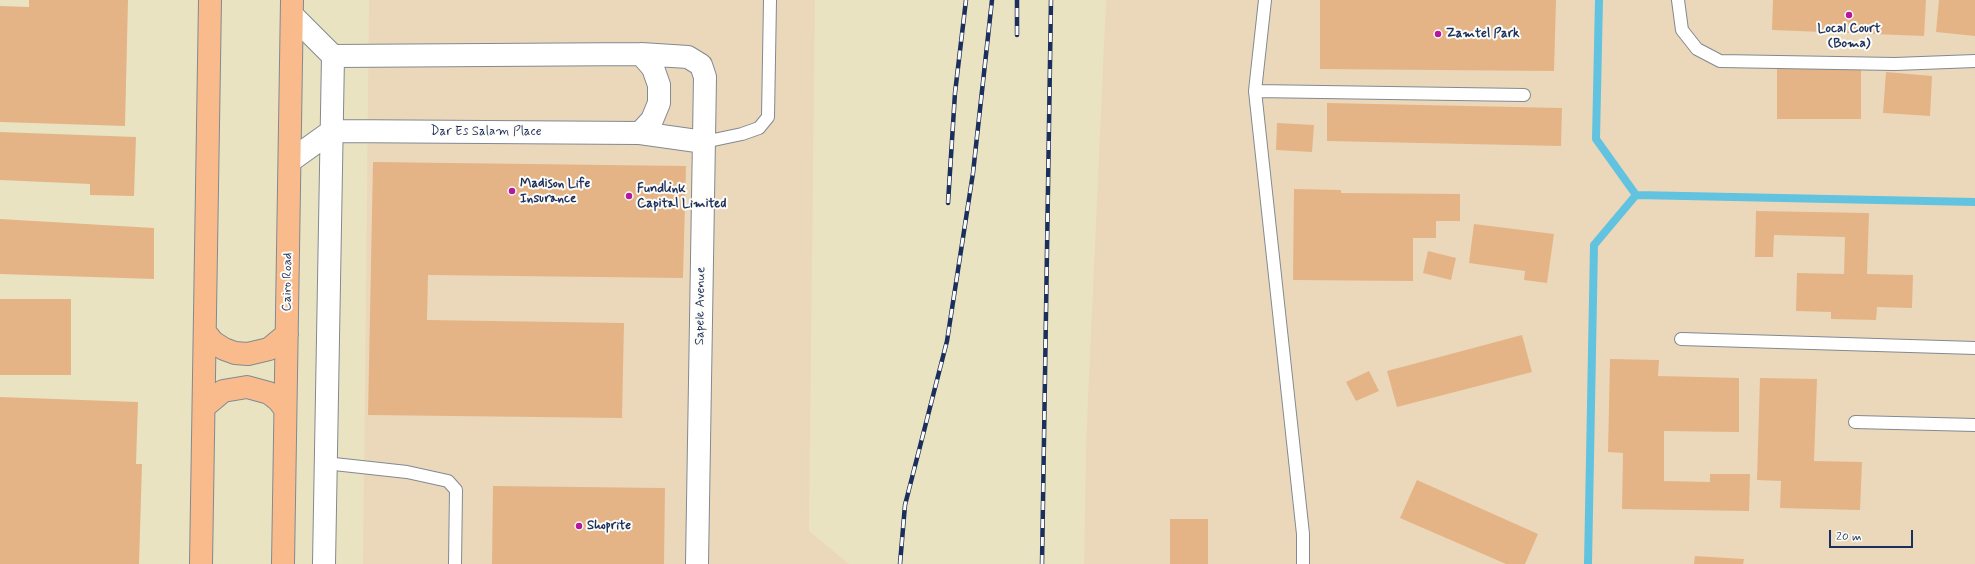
<!DOCTYPE html>
<html>
<head>
<meta charset="utf-8">
<style>
  body { margin:0 }
  #map { position:relative; width:1975px; height:564px; overflow:hidden; background:#eae3c2; font-family:Mynerve,sans-serif }
  canvas { display:block }
  .scale { position:absolute; left:1829px; top:530px; width:84px; height:18px; box-sizing:border-box; border:2px solid #1b2f5e; border-top:0; padding-left:5px; font-size:12px; line-height:14px; white-space:nowrap; color:#1b2f5e; -webkit-text-stroke:3px #fdfcf7; paint-order:stroke }
</style>
</head>
<body>
<div id="map">
<canvas width="1975" height="564"></canvas>
<div class="scale">20 m</div>
</div>
<script>
const ctx = document.querySelector('canvas').getContext('2d');
ctx.lineJoin = 'round';
function paint(path, color) {
  ctx.fillStyle = color;
  ctx.fill(path, 'evenodd');
}
function toPath(rows) {
  const path = new Path2D();
  for (const r of rows) {
    path.moveTo(r[0], r[1]);
    for (let i = 2; i < r.length; i += 2) path.lineTo(r[i], r[i + 1]);
  }
  return path;
}
function strokePath(path, color, width, dash) {
  ctx.strokeStyle = color;
  ctx.lineWidth = width;
  ctx.lineCap = dash ? 'butt' : 'round';
  ctx.setLineDash(dash || []);
  ctx.stroke(path);
}
function write(font, color, halo, rows, align = 'center') {
  ctx.font = font + ' Mynerve,sans-serif';
  ctx.lineWidth = 4;
  ctx.setLineDash([]);
  ctx.textBaseline = 'middle';
  ctx.strokeStyle = halo;
  ctx.fillStyle = color;
  for (const [text, x, y, turn = 0] of rows) {
    ctx.save();
    ctx.translate(x, y);
    ctx.rotate((+turn || 0) * Math.PI / 180);
    ctx.textAlign = isNaN(turn) ? turn : align;
    if (halo) ctx.strokeText(text, 0, 0);
    ctx.fillText(text, 0, 0);
    ctx.restore();
  }
}
const built = toPath([
  [369,0,815,0,809,531,849,564,363,564],
  [1106,0,1975,0,1975,564,1084,564,1086,444]
]);
const stream = toPath([
  [1636,195,1975,202],
  [1588,564,1594,245,1636,195,1596,139,1599,0]
]);
const building = toPath([
  [29,0,128,0,125,126,0,122,0,6,29,7],
  [1320,0,1556,0,1554,71,1320,69],
  [1773,0,1926,0,1924,36,1772,30],
  [1939,0,1975,0,1975,36,1936,32],
  [1777,69,1861,69,1861,119,1777,119],
  [1886,72,1932,76,1930,116,1883,113],
  [1327,103,1562,108,1561,146,1327,141],
  [1277,123,1314,125,1312,152,1276,150],
  [0,132,136,137,134,196,90,195,90,184,0,180],
  [373,162,686,166,683,278,428,275,427,320,624,323,622,418,368,415],
  [1294,189,1341,190,1341,193,1460,194,1460,221,1436,221,1436,238,1413,238,1413,281,1293,280],
  [1756,211,1869,213,1867,274,1913,275,1912,308,1877,307,1876,320,1831,319,1831,312,1796,311,1797,273,1844,274,1845,237,1774,235,1773,257,1755,257],
  [0,219,154,228,154,279,0,274],
  [1474,224,1554,234,1547,283,1524,280,1525,271,1469,263],
  [1428,251,1456,258,1451,280,1423,273],
  [0,299,71,299,71,375,0,375],
  [1522,335,1532,372,1397,407,1387,371],
  [1610,359,1659,360,1658,376,1739,378,1739,432,1664,431,1664,481,1710,482,1710,474,1750,474,1749,511,1622,509,1623,453,1608,452],
  [1369,371,1379,391,1356,401,1346,382],
  [1760,378,1817,379,1814,461,1862,462,1860,510,1780,508,1781,481,1757,480],
  [0,397,138,402,136,464,142,464,139,564,0,564],
  [1417,480,1538,534,1525,564,1506,564,1400,518],
  [493,486,665,488,664,564,492,564],
  [1170,519,1208,519,1208,564,1170,564],
  [1695,556,1744,559,1743,564,1694,564]
]);
const lane = toPath([
  [1265,0,1255,91,1303,534,1303,564],
  [1678,0,1682,30,1697,49,1720,61,1895,64,1975,61],
  [1255,91,1524,95],
  [704,142,742,134,759,128,768,117,770,0],
  [1681,339,1975,348],
  [1855,422,1975,425],
  [325,463,407,472,448,481,456,490,455,564]
]);
const street = toPath([
  [292,15,333,56,324,564],
  [333,56,641,54,688,57,701,65,705,77,697,564],
  [640,133,652,120,659,103,659,85,653,68,641,54],
  [290,161,332,131,640,133,704,142]
]);
const primary = toPath([
  [205,332,213,342,224,349,235,353,248,354,269,349,287,334],
  [204,407,223,391,247,387,269,393,278,400,285,409],
  [201,564,210,0],
  [283,564,292,0]
]);
const rail = toPath([
  [1017,35,1017,0],
  [948,203,955,93,966,0],
  [900,564,905,505,947,341,973,173,992,0],
  [1042,564,1051,0]
]);
const markers = [
  [1849,15,4,"#b5179e"],
  [1438,34,4,"#b5179e"],
  [512,191,4,"#b5179e"],
  [629,196,4,"#b5179e"],
  [579,526,4,"#b5179e"]
];
const poiNames = [
  ["Local Court",1849,29,"center"],
  ["(Boma)",1849,44,"center"],
  ["Zamtel Park",1446,34],
  ["Madison Life",520,184],
  ["Insurance",520,199],
  ["Fundlink",637,189],
  ["Capital Limited",637,204],
  ["Shoprite",587,526]
];
const streetNames = [
  ["Dar Es Salam Place",486,132],
  ["Cairo Road",288,282,-89],
  ["Sapele Avenue",701,306,-89]
];
paint(built, '#ebd8ba');
strokePath(stream, '#61c3df', 8);
paint(building, '#e4b487');
strokePath(lane, '#828990', 14);
strokePath(street, '#828990', 24);
strokePath(primary, '#828990', 24);
strokePath(lane, '#fff', 12);
strokePath(street, '#fff', 22);
strokePath(primary, '#fabb8c', 22);
strokePath(rail, '#1b2f5e', 4.5);
strokePath(rail, '#fdfcf7', 3, [9]);
for (const [x, y, r, color] of markers) {
  const dot = new Path2D();
  dot.arc(x, y, r, 0, 2 * Math.PI);
  ctx.fillStyle = color;
  ctx.fill(dot);
  strokePath(dot, '#fdfcf7', 1.5);
}
write('bold 13px', '#1b2f5e', '#fdfcf7', poiNames, 'left');
write('13px', '#1b2f5e', '#fdfcf7', streetNames);
</script>
</body>
</html>
